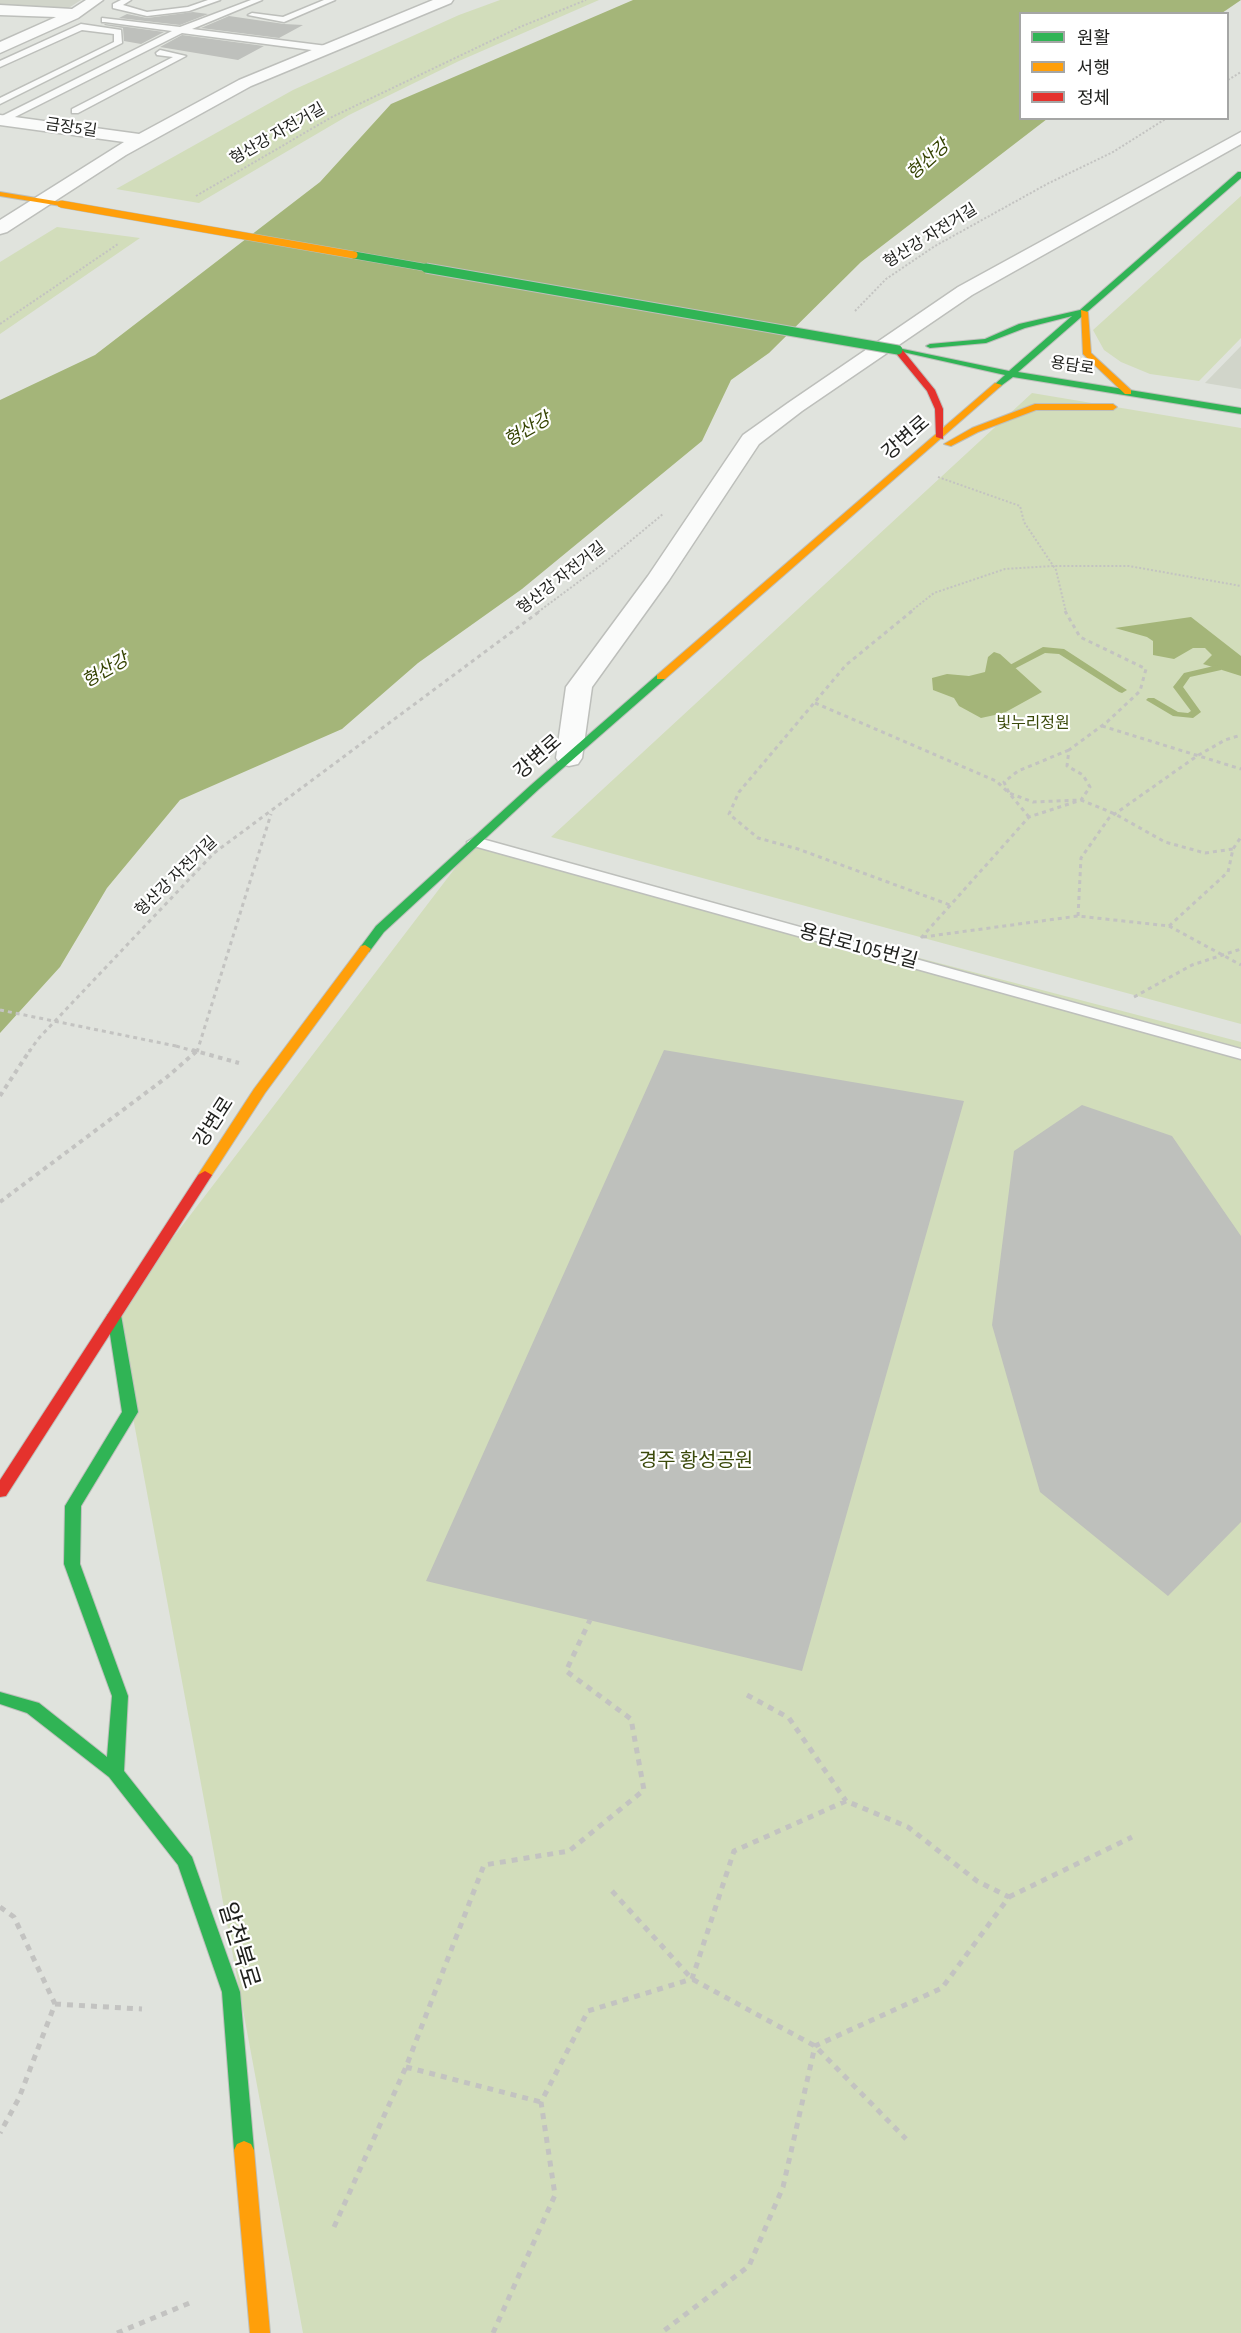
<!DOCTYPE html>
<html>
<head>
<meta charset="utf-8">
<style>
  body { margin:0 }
  #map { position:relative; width:1241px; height:2333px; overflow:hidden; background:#e0e3dd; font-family:"Source Sans 3","Noto Sans KR",sans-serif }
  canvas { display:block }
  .legend { position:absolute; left:1019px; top:12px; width:210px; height:108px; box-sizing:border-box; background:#fff; border:2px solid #a5a6a5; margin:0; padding:8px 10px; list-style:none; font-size:18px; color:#1f201d }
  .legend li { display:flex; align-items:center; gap:12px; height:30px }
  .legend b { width:30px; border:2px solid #a5a6a5 }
</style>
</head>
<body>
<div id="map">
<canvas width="1241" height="2333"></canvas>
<ul class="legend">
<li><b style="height:8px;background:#30b455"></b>원활</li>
<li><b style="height:8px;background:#ff9f0a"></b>서행</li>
<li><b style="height:8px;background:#e5322d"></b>정체</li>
</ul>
</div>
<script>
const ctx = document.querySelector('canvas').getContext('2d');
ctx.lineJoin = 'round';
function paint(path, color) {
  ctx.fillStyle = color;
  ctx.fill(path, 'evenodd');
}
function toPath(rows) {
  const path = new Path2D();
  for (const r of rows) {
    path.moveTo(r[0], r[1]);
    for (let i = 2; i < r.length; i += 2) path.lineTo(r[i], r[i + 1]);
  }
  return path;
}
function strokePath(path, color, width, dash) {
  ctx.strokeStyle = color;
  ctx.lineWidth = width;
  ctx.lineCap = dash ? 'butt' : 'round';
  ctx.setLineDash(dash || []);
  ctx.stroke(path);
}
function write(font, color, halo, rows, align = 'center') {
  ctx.font = font + ' "Source Sans 3","Noto Sans KR",sans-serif';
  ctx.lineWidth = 4.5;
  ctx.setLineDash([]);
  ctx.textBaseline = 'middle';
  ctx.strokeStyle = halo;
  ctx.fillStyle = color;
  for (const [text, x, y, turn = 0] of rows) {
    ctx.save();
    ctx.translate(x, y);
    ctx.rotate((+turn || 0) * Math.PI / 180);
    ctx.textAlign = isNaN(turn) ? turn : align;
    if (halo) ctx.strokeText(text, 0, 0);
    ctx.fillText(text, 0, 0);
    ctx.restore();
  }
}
const built = toPath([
  [0,0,81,0,67,9,0,6],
  [1241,346,1241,389,1205,383]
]);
const green = toPath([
  [500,0,599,0,459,61,349,115,199,203,116,189,293,90,459,15],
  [1241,196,1241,338,1199,381,1150,374,1121,362,1104,350,1093,330],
  [57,227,140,238,0,334,0,262],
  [1032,393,1241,428,1241,1024,551,837],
  [475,842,1241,1042,1241,2333,303,2333,114,1315]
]);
const water = toPath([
  [633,0,1241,0,1222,13,1020,14,1020,118,1047,119,861,262,769,353,731,380,702,441,522,589,418,663,342,729,180,800,107,888,60,967,0,1033,0,400,95,355,320,182,391,104],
  [1191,617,1241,656,1241,676,1203,664,1212,655,1205,648,1193,648,1174,659,1153,655,1153,641,1147,637,1115,628],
  [994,652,1000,654,1042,692,1004,713,981,718,959,706,954,698,933,690,932,678,947,674,969,676,985,672,988,657]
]);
const stream = toPath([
  [1043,647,1064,649,1127,690,1122,693,1119,692,1059,654,1045,653,1016,668,1010,668,1008,666,1043,647],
  [1218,665,1221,666,1221,670,1190,677,1183,687,1201,712,1193,718,1173,716,1146,700,1148,698,1154,698,1178,712,1188,713,1191,711,1173,687,1184,673,1218,665]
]);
const building = toPath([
  [193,12,208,14,180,25,119,18,127,14,147,18],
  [229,16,284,24,303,25,279,38,201,28],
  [105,24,164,32,141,44,124,41,123,28,104,25],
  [182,35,264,46,238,60,160,47],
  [664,1050,964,1101,802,1671,426,1581],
  [1082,1105,1172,1136,1241,1236,1241,1522,1168,1596,1040,1492,992,1325,1014,1151]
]);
const pathFar3 = toPath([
  [1228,80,1241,72],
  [196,196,332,117,520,27,586,0],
  [855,311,886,279,935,246,1047,184,1113,152,1167,118],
  [0,324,118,244],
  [938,477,1020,506,1024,522,1056,570,1066,612],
  [538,612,604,563,663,514],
  [910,612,934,593,1005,569,1053,566,1129,566,1241,586]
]);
const pathFar2 = toPath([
  [912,611,846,665,739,792,729,814,758,838,798,849,950,905],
  [815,703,996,781,1009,793,1033,802,1081,800,1115,814,1165,842,1205,853,1233,849],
  [1102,726,1241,769],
  [1029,817,1009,793,1004,782,1018,771,1069,750],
  [1078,916,1081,858,1109,818,1197,756,1225,740,1241,735],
  [1169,926,1228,872,1233,849,1241,837],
  [923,937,1078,916,1169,926,1241,965],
  [921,938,1029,817,1081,800,1090,787,1083,775,1067,766,1069,750,1107,722,1140,691,1146,669,1080,637,1065,611],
  [1134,997,1192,965,1241,949],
  [176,1046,197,1052],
  [29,1052,38,1039,214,853,540,611],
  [197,1052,271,814]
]);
const pathFar1 = toPath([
  [192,1050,239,1063],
  [0,1096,30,1050],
  [0,1202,167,1077,198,1050]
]);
const path = toPath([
  [747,1695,789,1718,846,1801],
  [612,1891,692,1979,815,2046,906,2139],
  [1009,1897,1132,1837],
  [0,1907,14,1917,55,2004,19,2098,0,2133],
  [55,2004,142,2009],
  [406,2067,541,2102],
  [334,2227,406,2067,484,1865,569,1851,644,1790,631,1719,566,1671,590,1620],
  [117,2333,192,2302],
  [493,2333,555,2195,541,2102,588,2011,692,1979,734,1851,846,1801,908,1827,977,1881,1009,1897,942,1988,815,2046,783,2187,749,2266,661,2333]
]);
const lane = toPath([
  [121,0,131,0,123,5,147,12,188,7,208,0,220,0,189,11,147,16,113,8,113,4,121,0],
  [251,0,262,0,192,29,327,46,331,49,327,52,182,33,5,122,0,122,0,117,172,31,105,22,102,22,102,18,180,27,251,0],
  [324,0,335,0,284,22,248,15,252,13,283,17,324,0],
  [81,24,121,30,122,43,0,104,0,98,114,42,114,34,82,30,0,67,0,61,81,24],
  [160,50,186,56,78,113,72,113,72,109,173,57,157,55,156,53,160,50],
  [475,837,1241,1049,1241,1059,470,845,467,842,475,837]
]);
const street = toPath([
  [86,0,103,0,78,18,0,53,0,42,56,17,0,15,0,5,72,9,86,0],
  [433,0,453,0,451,3,251,86,126,155,7,232,0,234,0,220,124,142,0,125,0,115,139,134,239,80,433,0],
  [1241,132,1241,144,972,295,802,411,759,444,669,580,592,687,582,758,578,764,569,766,560,764,556,758,566,687,648,576,743,435,788,403,958,287,1241,132]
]);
const fast = toPath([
  [1238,172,1241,172,1241,178,1018,372,1241,408,1241,414,1013,377,998,388,994,385,1005,375,894,350,898,348,1009,371,1072,316,1025,328,986,343,930,348,926,346,930,344,985,339,1019,324,1080,310,1238,172],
  [661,674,665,675,665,679,539,789,384,932,369,952,361,952,359,949,376,926,531,785,657,675,661,674],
  [114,1310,121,1315,138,1412,81,1506,80,1564,128,1696,124,1771,192,1857,240,1992,254,2150,251,2156,244,2159,237,2156,234,2150,222,1992,178,1865,109,1777,27,1713,0,1704,0,1692,39,1703,107,1757,112,1696,64,1564,65,1506,122,1412,107,1315,114,1310]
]);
const slow = toPath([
  [0,192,61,202,65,204,61,206,0,196,0,192],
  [1081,310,1088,312,1091,353,1131,390,1131,394,1125,394,1083,354,1081,310],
  [995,383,1002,385,665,679,657,679,657,675,995,383],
  [1035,404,1113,404,1117,407,1113,410,1036,410,978,432,951,446,944,444,972,428,1035,404],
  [365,945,371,949,265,1093,210,1178,200,1178,198,1175,254,1089,361,946,365,945],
  [244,2141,251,2144,254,2150,270,2333,250,2333,234,2150,237,2144,244,2141]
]);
const jam = toPath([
  [895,348,901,348,935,390,943,409,943,439,936,437,935,409,927,391,895,352,895,348],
  [205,1171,212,1175,6,1496,0,1497,0,1480,198,1175,205,1171]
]);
const pathBridge = toPath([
  [0,1010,176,1046]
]);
const fastBridgeFar1 = toPath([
  [354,255,434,269]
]);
const fastBridge = toPath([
  [426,268,898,350]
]);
const slowBridge = toPath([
  [61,204,354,255]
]);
const farStreetnames = [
  ["금장5길",71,129,8],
  ["형산강 자전거길",278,135,-30],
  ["형산강 자전거길",931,237,-32],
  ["용담로",1072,367,9],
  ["형산강 자전거길",562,579,-38],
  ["형산강 자전거길",177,877,-44]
];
const farParknames = [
  ["빛누리정원",1033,724]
];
const farWaternames = [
  ["형산강",929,161,-42],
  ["형산강",528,431,-30],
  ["형산강",106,672,-30]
];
const streetNames = [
  ["강변로",907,439,-41],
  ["강변로",539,758,-41],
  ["용담로105번길",858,948,15],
  ["강변로",215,1123,-57]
];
const parkNames = [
  ["경주 황성공원",696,1463]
];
const nearStreetnames = [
  ["알천북로",237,1946,73]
];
paint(built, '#d1d5ca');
paint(green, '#d2ddbb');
paint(water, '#a4b579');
paint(stream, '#a4b579');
paint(building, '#bec0bc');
strokePath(lane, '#bdbfbb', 3);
strokePath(street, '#bdbfbb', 3);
strokePath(fast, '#bdbfbb', 2);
strokePath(slow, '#bdbfbb', 2);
strokePath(jam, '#bdbfbb', 2);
strokePath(pathFar3, '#c3c3c1', 2, [2, 2]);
strokePath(pathFar2, '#c3c3c1', 3, [4, 4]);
strokePath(pathFar1, '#c3c3c1', 4, [4.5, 4.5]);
strokePath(path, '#c3c3c1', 5, [6, 6]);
paint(lane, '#fafbfa');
paint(street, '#fafbfa');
paint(fast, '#30b455');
paint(slow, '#ff9f0a');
paint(jam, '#e5322d');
strokePath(fastBridgeFar1, '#bdbfbb', 8, []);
strokePath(fastBridge, '#bdbfbb', 11, []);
strokePath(slowBridge, '#bdbfbb', 8, []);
strokePath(pathBridge, '#c3c3c1', 3, [4, 4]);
strokePath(fastBridgeFar1, '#30b455', 7);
strokePath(fastBridge, '#30b455', 9);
strokePath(slowBridge, '#ff9f0a', 7);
write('16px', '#1f201d', '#fff', farStreetnames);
write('16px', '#3b4a0b', '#fff', farParknames);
write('italic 18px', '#354302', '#fff', farWaternames);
write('20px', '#1f201d', '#fff', streetNames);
write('20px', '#3b4a0b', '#fff', parkNames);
write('24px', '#1f201d', '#fff', nearStreetnames);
</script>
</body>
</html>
